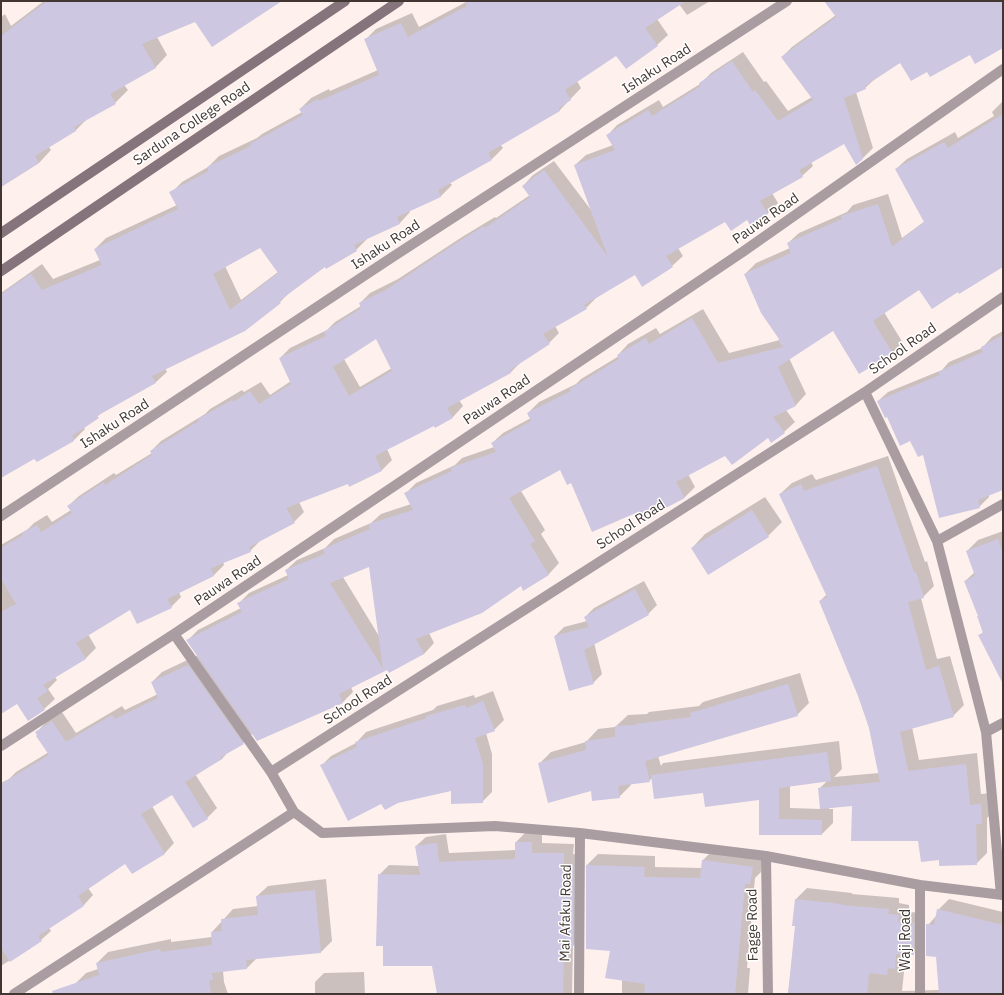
<!DOCTYPE html>
<html>
<head>
<meta charset="utf-8">
<style>
  body { margin:0 }
  #map { position:relative; width:1004px; height:995px; overflow:hidden; background:#fef1ed; font-family:"IBM Plex Sans",sans-serif }
  canvas { display:block }
  .frame { position:absolute; inset:0; border:2px solid #413631; pointer-events:none }
</style>
</head>
<body>
<div id="map">
<canvas width="1004" height="995"></canvas>
<div class="frame"></div>
</div>
<script>
const ctx = document.querySelector('canvas').getContext('2d');
ctx.lineJoin = 'round';
function paint(path, color) {
  ctx.fillStyle = color;
  ctx.fill(path, 'evenodd');
}
function toPath(rows) {
  const path = new Path2D();
  for (const r of rows) {
    path.moveTo(r[0], r[1]);
    for (let i = 2; i < r.length; i += 2) path.lineTo(r[i], r[i + 1]);
  }
  return path;
}
function strokePath(path, color, width, dash) {
  ctx.strokeStyle = color;
  ctx.lineWidth = width;
  ctx.lineCap = dash ? 'butt' : 'round';
  ctx.setLineDash(dash || []);
  ctx.stroke(path);
}
function write(font, color, halo, rows, align = 'center') {
  ctx.font = font + ' "IBM Plex Sans",sans-serif';
  ctx.lineWidth = 3;
  ctx.setLineDash([]);
  ctx.textBaseline = 'middle';
  ctx.strokeStyle = halo;
  ctx.fillStyle = color;
  for (const [text, x, y, turn = 0] of rows) {
    ctx.save();
    ctx.translate(x, y);
    ctx.rotate((+turn || 0) * Math.PI / 180);
    ctx.textAlign = isNaN(turn) ? turn : align;
    if (halo) ctx.strokeText(text, 0, 0);
    ctx.fillText(text, 0, 0);
    ctx.restore();
  }
}
const shadow = toPath([
  [44,1,280,1,195,20,157,37,167,55,155,68,124,85,128,90,115,103,88,118,76,130,49,147,51,150,39,163,1,187,1,17,5,14,11,26],
  [468,1,710,1,687,15,679,4,657,19,668,35,657,45,616,54,577,81,581,88,560,110,500,144,503,148,492,159,450,183,452,185,441,196,409,210,410,212,400,223,367,238,367,239,356,250,325,266,290,292,280,302,244,330,165,368,167,372,156,382,103,412,84,427,85,429,74,440,37,461,35,457,1,477,1,293,42,264,53,279,100,260,95,249,106,238,177,205,171,193,182,182,208,167,219,156,257,138,262,134,302,112,300,109,311,98,329,89,330,91,378,70,365,40,376,29,412,13,419,27],
  [260,247,278,272,241,300,225,266],
  [825,1,1003,1,1003,46,970,54,927,70,900,61,876,78,865,88,856,92,873,148,863,158,844,142,811,162,813,166,802,176,772,193,778,203,768,213,750,224,747,219,726,220,678,248,683,256,672,266,635,274,596,298,586,308,555,326,559,333,549,343,521,362,511,372,459,400,463,406,453,417,435,427,434,425,387,449,392,460,382,470,350,485,349,482,299,502,304,512,294,522,260,541,250,551,223,562,224,565,214,575,179,592,181,597,171,607,130,608,88,634,96,648,86,658,55,677,57,680,48,689,55,699,44,709,18,703,1,713,1,545,28,529,34,523,47,515,52,522,71,510,68,506,79,496,114,473,116,475,152,453,151,451,161,441,205,414,210,409,242,390,244,392,261,382,270,395,291,381,280,358,290,348,327,330,335,322,361,306,360,303,370,293,398,279,462,237,495,217,496,218,530,195,523,186,533,175,554,161,591,210,575,165,586,155,613,145,607,136,617,125,659,100,663,107,700,84,711,73,743,52,764,82,766,81,788,111,812,97,782,57,792,47,836,15],
  [377,338,392,368,360,387,344,359],
  [1003,101,1003,266,958,291,920,289,884,312,903,343,892,353,833,329,789,358,806,394,796,405,786,410,795,422,784,432,768,437,725,454,688,474,695,487,685,497,657,512,654,507,638,511,572,482,560,469,521,491,545,530,541,534,559,563,549,574,524,590,521,585,429,633,434,643,424,654,388,669,351,687,353,692,342,703,253,733,243,743,228,752,222,759,195,774,217,808,207,818,172,793,152,806,174,843,165,853,132,872,126,862,88,888,93,895,84,905,49,928,51,931,41,940,1,966,1,783,9,779,16,772,49,752,37,732,46,722,62,712,76,733,122,706,125,710,158,694,152,682,162,672,198,655,188,640,198,630,241,608,239,603,249,593,288,575,286,570,297,560,325,548,334,539,371,523,381,514,411,504,406,493,416,483,455,465,462,458,494,447,492,443,503,433,531,418,528,413,539,402,576,384,581,379,619,356,618,355,628,344,656,328,660,334,703,309,729,353,780,340,780,339,745,274,756,263,790,248,788,243,799,233,847,212,853,205,888,194,902,238,925,221,896,169,907,159,955,132,958,138,994,116,992,112],
  [370,565,379,636,343,577],
  [1003,331,1003,489,989,495,989,497,979,507,887,416,878,401,888,392,942,370,949,362,982,348,992,337],
  [888,456,925,562,927,561,934,586,923,597,921,598,937,659,950,656,964,705,953,716,912,727,919,760,977,753,981,794,992,793,993,812,987,818,987,853,976,864,940,859,919,840,853,805,829,808,829,809,833,809,833,823,822,834,760,834,760,798,704,792,652,778,649,781,631,783,631,785,619,797,592,790,539,764,551,752,586,742,598,729,615,727,628,715,647,714,649,712,699,706,703,702,800,673,809,703,797,715,658,756,661,766,663,763,839,741,842,769,834,777,879,773,870,728,859,696,820,601,827,594,780,494,792,483,812,474,816,480],
  [827,781,819,789,821,809,790,808,790,786],
  [765,497,782,522,768,536,692,548,705,534],
  [1003,531,1003,682,980,635,984,631,979,615,965,581,975,572,967,551,978,540],
  [644,581,657,605,648,614,594,643,602,674,593,683,555,636,564,627,587,621,585,617,594,608],
  [493,691,504,720,494,730,486,733,492,754,492,792,482,802,452,790,382,802,321,766,331,756,356,743,366,732,433,710,437,706,474,695,475,698],
  [525,833,542,833,542,843,574,844,573,854,583,855,582,937,573,946,572,994,438,994,433,965,384,945,379,875,389,865,419,866,416,846,426,837,446,834,449,853,516,850,516,842],
  [714,849,763,856,761,872,755,878,747,968,750,968,748,994,622,994,622,980,611,950,587,865,598,854,655,856,655,867,702,868,703,860],
  [326,879,332,941,321,952,257,958,247,968,223,971,224,982,228,994,69,994,75,984,86,973,98,969,97,963,108,952,171,939,171,942,212,937,212,932,233,909,258,906,257,896,268,886],
  [807,888,852,893,852,894,899,898,899,903,909,905,909,912,924,913,924,943,913,954,906,953,902,991,939,990,937,956,928,925,937,915,938,910,949,899,1003,912,1003,994,788,994,796,925,793,925,796,899],
  [364,972,365,994,315,994,315,982,324,973]
]);
const building = toPath([
  [47,1,282,1,212,47,195,22,142,44,156,68,110,94,116,104,74,127,76,131,35,156,39,163,1,187,1,36],
  [465,1,686,1,645,28,658,46,626,69,616,56,565,90,571,100,559,108,560,111,488,153,492,160,438,190,441,197,397,217,400,224,354,245,357,251,326,269,325,267,279,301,281,303,245,331,152,376,156,383,97,416,99,418,72,436,74,441,37,462,34,459,1,478,1,294,31,274,42,290,102,265,94,249,178,209,169,192,209,171,207,167,251,146,250,144,303,115,299,109,318,99,319,101,379,75,364,39,401,23,408,37,467,6],
  [260,248,278,273,230,310,213,274],
  [824,1,1003,1,1003,48,975,64,970,55,930,77,927,72,911,81,900,63,865,86,866,89,844,98,863,159,856,165,844,144,799,170,803,177,760,201,768,214,750,225,747,220,731,231,725,222,666,256,673,267,642,287,635,275,584,305,587,309,543,334,550,344,510,370,511,373,447,408,453,418,435,428,434,426,375,456,382,471,349,487,348,484,286,508,295,523,249,547,251,552,211,568,214,576,167,599,172,608,137,624,130,610,76,643,86,659,43,685,48,691,37,698,45,710,28,721,17,704,1,714,1,612,16,604,1,579,1,548,23,535,22,533,37,525,41,532,72,513,67,506,104,482,105,485,152,455,150,451,199,421,198,419,232,400,233,402,250,391,259,404,291,384,279,358,326,336,324,332,361,308,359,303,386,290,450,247,484,226,485,228,530,197,522,186,544,170,608,257,574,165,615,150,606,135,648,110,652,116,701,86,699,83,732,61,753,92,755,90,778,121,813,100,781,57,836,17],
  [376,339,392,371,349,396,333,367],
  [1003,114,1003,267,959,294,958,292,932,309,919,290,873,321,893,354,859,374,833,331,778,367,796,406,773,417,785,433,771,443,768,438,732,465,725,456,676,482,685,498,656,513,654,509,640,516,638,512,592,532,571,483,567,485,560,470,509,498,535,541,530,544,549,575,523,591,521,586,482,613,416,639,424,654,389,673,387,670,339,694,343,703,257,741,186,640,242,612,237,603,289,579,285,570,325,554,323,549,370,529,369,524,413,510,404,493,452,471,450,468,496,452,491,443,531,421,527,413,571,391,570,389,619,359,617,355,646,338,649,344,692,318,718,363,783,347,778,340,779,339,761,313,744,274,791,253,787,243,842,219,841,216,878,204,892,247,924,222,895,169,944,142,948,148],
  [369,567,383,669,330,583],
  [1003,335,1003,490,978,500,980,508,939,518,923,455,918,457,910,441,900,446,887,417,885,418,877,401,940,375,938,372,983,352,981,347],
  [877,466,914,572,916,572,924,598,908,602,926,670,939,666,954,717,900,732,908,771,966,764,970,805,981,804,982,824,976,824,977,865,939,866,939,860,921,862,918,841,851,841,852,806,820,809,818,788,880,782,869,728,858,696,819,601,827,597,779,494,801,484,804,491],
  [752,510,769,537,708,575,691,548],
  [998,539,1003,553,1003,684,978,635,983,633,977,616,978,616,964,581,975,576,966,551],
  [635,589,649,615,584,650,594,684,569,691,554,636,589,627,584,617],
  [188,665,244,744,221,757,222,759,185,782,208,819,193,828,172,795,141,814,165,854,132,874,125,864,78,896,84,906,38,936,42,941,10,962,1,948,1,784,49,755,36,736,37,735,35,732,52,721,66,742,112,715,115,719,158,698,151,682],
  [788,684,798,716,645,761,650,782,618,786,620,798,592,801,591,791,548,803,538,763,586,750,585,741,615,737,615,726,636,725,636,724,691,717,690,713],
  [483,701,495,731,475,738,483,764,483,803,451,804,451,791,398,803,385,810,381,804,348,821,320,765,357,747,355,742,427,718,426,716,465,705,466,708],
  [827,752,831,781,779,788,779,819,822,820,822,835,759,835,759,800,705,807,703,793,654,799,651,775],
  [515,842,532,842,532,853,564,853,564,864,573,864,573,948,564,948,563,994,437,994,432,966,383,966,383,946,376,946,378,874,420,875,415,846,437,843,439,862,515,859],
  [702,860,753,867,750,884,745,884,735,994,644,994,645,984,605,978,610,951,586,949,586,865,645,867,644,877,700,878],
  [315,890,321,953,246,960,247,969,212,973,213,980,209,980,211,994,53,994,52,991,99,975,96,963,160,949,161,952,212,945,211,932,222,931,221,919,258,915,256,896],
  [795,899,841,904,841,905,889,909,888,914,899,915,898,922,914,923,914,955,896,954,895,969,888,968,887,975,869,973,867,994,788,994,795,926,792,926],
  [937,909,1003,925,1003,993,939,994,936,957,926,956,926,924,934,925]
]);
const street = toPath([
  [865,392,937,541,986,732,1001,895],
  [1,516,391,258,787,1],
  [937,541,1003,504],
  [174,634,271,772,294,812,322,833,495,826,580,833,766,856,920,885,1003,895],
  [986,732,1003,723],
  [1,746,174,634,744,251,1003,69],
  [271,772,865,392,1003,297],
  [766,856,768,994],
  [920,885,920,994],
  [14,994,294,812],
  [579,994,580,833]
]);
const secondary = toPath([
  [1,233,345,1],
  [1,271,399,1]
]);
const streetNames = [
  ["Ishaku Road",657,69,-33],
  ["Sarduna College Road",192,124,-34],
  ["Pauwa Road",766,219,-35],
  ["Ishaku Road",386,245,-33],
  ["School Road",903,349,-35],
  ["Pauwa Road",497,400,-34],
  ["Ishaku Road",115,424,-33],
  ["School Road",631,525,-33],
  ["Pauwa Road",228,581,-34],
  ["School Road",358,700,-33],
  ["Mai Afaku Road",566,913,-89],
  ["Fagge Road",753,925,-91],
  ["Waji Road",906,940,-90]
];
paint(shadow, '#0003');
paint(building, '#cdc7e1');
strokePath(street, '#aa9da2', 10);
strokePath(secondary, '#85747b', 10);
write('14px', '#413631', '#fff', streetNames);
</script>
</body>
</html>
